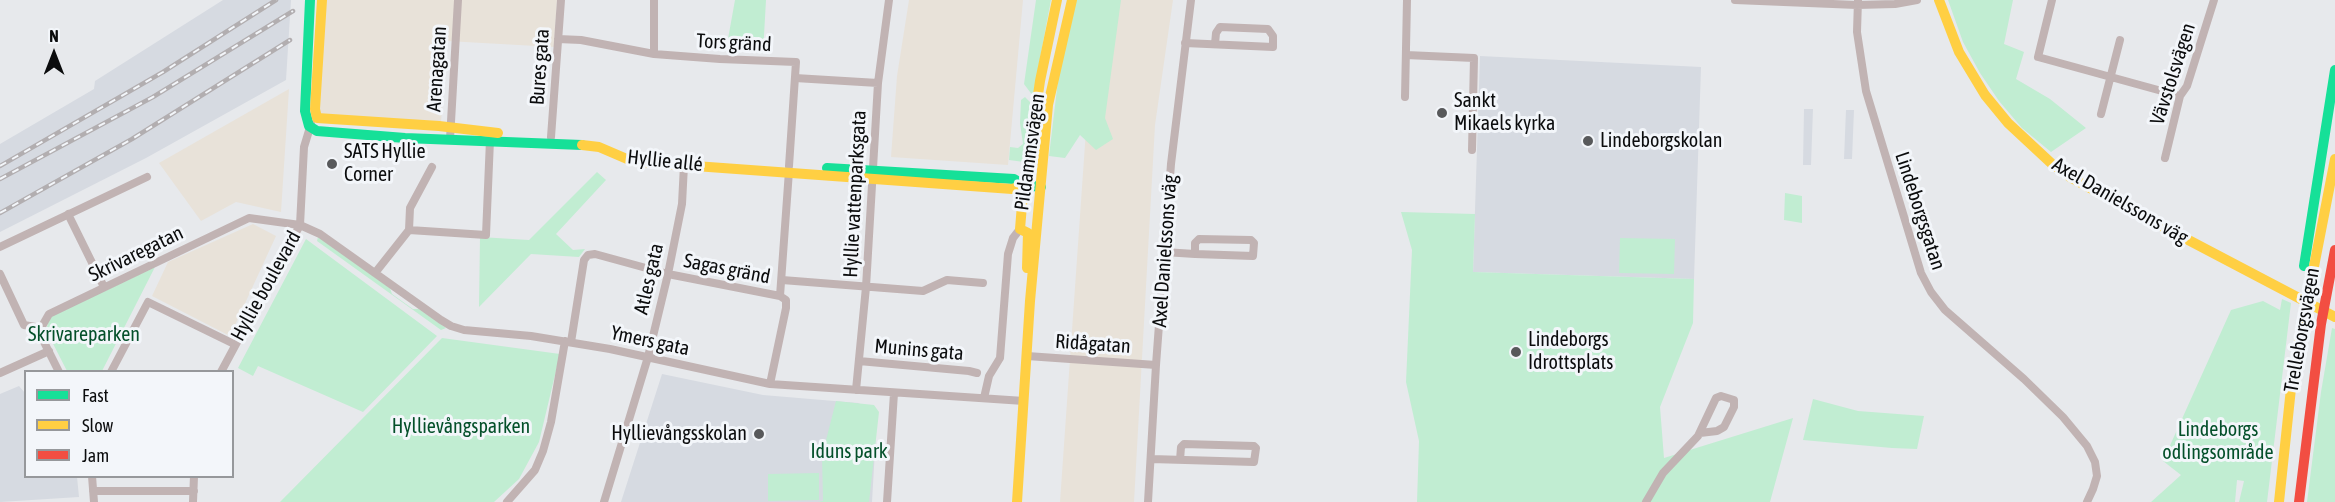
<!DOCTYPE html>
<html>
<head>
<meta charset="utf-8">
<style>
  body { margin:0 }
  #map { position:relative; width:2335px; height:502px; overflow:hidden; background:#e7e9ec; font-family:"Asap Condensed",sans-serif }
  canvas { display:block }
  .legend { position:absolute; left:24px; top:370px; width:210px; height:108px; box-sizing:border-box; background:#f3f6fa; border:2px solid #96989b; margin:0; padding:8px 10px; list-style:none; font-size:18px; color:#0b0c0d }
  .legend li { display:flex; align-items:center; gap:12px; height:30px }
  .legend b { width:30px; border:2px solid #96989b }
  .north { position:absolute; left:24px; top:24px; width:60px; height:60px; -webkit-text-stroke:4px #f3f6fa; paint-order:stroke; rotate:0deg; font-size:16px; font-weight:700; line-height:24px; text-align:center; color:#0b0c0d }
  .north::after { content:''; display:block; margin:auto; width:21px; height:27px; background:#0b0c0d; clip-path:polygon(50% 0,100% 100%,50% 72%,0 100%) }
</style>
</head>
<body>
<div id="map">
<canvas width="2335" height="502"></canvas>
<ul class="legend">
<li><b style="height:8px;background:#16e098"></b>Fast</li>
<li><b style="height:8px;background:#ffcf43"></b>Slow</li>
<li><b style="height:8px;background:#f24e42"></b>Jam</li>
</ul>
<div class="north">N</div>
</div>
<script>
const ctx = document.querySelector('canvas').getContext('2d');
ctx.lineJoin = 'round';
function paint(path, color) {
  ctx.fillStyle = color;
  ctx.fill(path, 'evenodd');
}
function toPath(rows) {
  const path = new Path2D();
  for (const r of rows) {
    path.moveTo(r[0], r[1]);
    for (let i = 2; i < r.length; i += 2) path.lineTo(r[i], r[i + 1]);
  }
  return path;
}
function strokePath(path, color, width, dash) {
  ctx.strokeStyle = color;
  ctx.lineWidth = width;
  ctx.lineCap = dash ? 'butt' : 'round';
  ctx.setLineDash(dash || []);
  ctx.stroke(path);
}
function write(font, color, halo, rows, align = 'center') {
  ctx.font = font + ' "Asap Condensed",sans-serif';
  ctx.lineWidth = 6;
  ctx.setLineDash([]);
  ctx.textBaseline = 'middle';
  ctx.strokeStyle = halo;
  ctx.fillStyle = color;
  for (const [text, x, y, turn = 0] of rows) {
    ctx.save();
    ctx.translate(x, y);
    ctx.rotate((+turn || 0) * Math.PI / 180);
    ctx.textAlign = isNaN(turn) ? turn : align;
    if (halo) ctx.strokeText(text, 0, 0);
    ctx.fillText(text, 0, 0);
    ctx.restore();
  }
}
const commercial = toPath([
  [325,0,557,0,554,47,447,41,441,122,319,115],
  [909,0,1023,0,1008,165,891,157,897,76],
  [1111,0,1173,0,1155,125,1134,502,1060,502,1086,130],
  [289,89,281,212,236,202,201,221,159,163],
  [253,224,276,236,230,336,152,296,168,262]
]);
const built = toPath([
  [223,0,291,0,286,80,146,158,0,232,0,144,94,89,95,81],
  [1480,56,1701,67,1694,279,1473,272],
  [1804,109,1813,109,1811,165,1803,165],
  [1846,110,1854,110,1852,159,1844,159],
  [662,374,763,395,858,403,877,414,872,502,621,502],
  [19,386,25,393,26,476,77,477,79,497,0,502,0,394]
]);
const green = toPath([
  [735,0,766,0,763,53,726,50],
  [1036,0,1051,0,1033,96,1024,84],
  [1075,0,1121,0,1105,118,1113,139,1096,150,1080,135,1065,158,1049,156,1061,55],
  [1948,0,2013,0,2004,44,2024,52,2016,79,2050,99,2086,128,2051,152,2022,128,1999,101,1980,73,1963,42],
  [1025,97,1030,102,1031,110,1024,162,1009,160,1010,147,1018,148,1023,144,1020,123,1021,100],
  [597,172,606,180,556,234,573,250,585,249,579,257,531,254,479,307,480,237,529,240],
  [1785,193,1802,196,1802,223,1784,220],
  [1401,212,1475,214,1473,272,1694,279,1693,323,1660,407,1664,458,1793,418,1770,502,1417,502,1419,441,1406,382,1412,250],
  [318,237,390,288,392,294,413,309,419,309,446,328,441,330,317,241],
  [1620,238,1675,239,1674,274,1619,273],
  [306,239,437,336,363,412,258,366,253,376,238,368],
  [155,267,102,371,67,371,46,330,50,317],
  [2282,299,2291,303,2267,502,2239,502,2244,481,2237,480,2235,502,2151,502,2181,475,2163,461,2231,310,2263,301,2280,310],
  [2332,328,2335,329,2335,502,2307,502,2321,392],
  [442,338,560,354,539,442,519,479,494,502,280,502],
  [1813,399,1858,411,1924,416,1917,449,1892,448,1803,440],
  [836,401,874,405,879,412,869,502,818,502,823,501,822,456],
  [819,473,819,500,768,501,768,474]
]);
const street = toPath([
  [1735,0,1857,5,1895,4,1917,0],
  [1858,0,1857,32,1866,91,1921,273,1931,292,1945,310,2024,379,2063,417,2087,446,2095,462,2097,476,2093,489,2087,502],
  [2052,0,2038,57,2180,96],
  [558,39,581,40,654,54,720,59,796,62,789,166],
  [1185,43,1273,47,1273,36,1268,29,1220,27,1216,33,1215,44],
  [654,54,654,0],
  [1406,55,1474,58,1472,150],
  [795,78,878,83],
  [1405,97,1407,0],
  [2101,114,2120,40],
  [551,137,561,0],
  [450,139,458,0],
  [2165,158,2180,96,2187,86,2214,0],
  [68,214,104,287],
  [409,230,486,235,490,140],
  [409,230,410,208,432,167],
  [0,247,147,177],
  [1164,252,1195,254,1253,256,1254,243,1251,240,1199,239,1195,243,1195,254],
  [375,273,409,230],
  [0,274,24,325,41,328],
  [782,280,923,291,947,280,983,283],
  [780,296,789,171],
  [571,342,584,260,588,255,595,254,668,274,780,296,786,300,786,308,770,384],
  [1027,356,1156,365],
  [859,361,969,371,977,373],
  [59,372,42,338,41,328,49,314,249,218,300,225,320,234,441,320,451,326,464,330,531,336,610,349,770,384,1024,401],
  [111,372,148,302,234,344],
  [221,372,300,225,304,147,311,124],
  [0,373,49,351],
  [856,390,866,287,878,83,889,0],
  [984,398,989,376,1000,358,1008,254,1013,238,1020,229],
  [1151,459,1254,462,1256,448,1254,446,1184,444,1181,447,1180,460],
  [92,476,94,502],
  [93,491,194,491],
  [193,502,194,476],
  [507,502,535,470,543,451,551,422,565,341],
  [604,502,648,357,668,274,682,204,684,165],
  [887,502,894,393],
  [1148,502,1156,365,1171,164,1191,0],
  [1646,502,1663,473,1698,436,1716,398,1721,396,1734,400,1734,407,1724,427,1717,431,1700,433]
]);
const fast = toPath([
  [310,0,305,111,309,126,317,131,405,138,582,145],
  [827,168,1014,179,1024,185,1041,187],
  [2304,266,2335,70]
]);
const slow = toPath([
  [322,0,315,109,317,118,439,126,498,133],
  [1939,0,1959,52,1985,95,2008,123,2051,163,2070,177,2116,202,2335,317],
  [582,145,599,147,627,159,640,162,1012,189,1024,185],
  [1027,268,1028,233,1020,229,1022,205,1040,81,1057,0],
  [1017,502,1030,301,1048,105,1072,0],
  [2279,502,2292,379,2335,159]
]);
const jam = toPath([
  [2299,502,2321,324,2335,250]
]);
const rail = toPath([
  [0,166,163,72,276,0],
  [0,179,153,97,293,11],
  [0,213,132,139,290,40]
]);
const markers = [
  [1442,113,6,"#58595b"],
  [1588,141,6,"#58595b"],
  [332,164,6,"#58595b"],
  [1516,352,6,"#58595b"],
  [759,434,6,"#58595b"]
];
const streetNames = [
  ["Tors gränd",734,43,3],
  ["Bures gata",540,67,-86],
  ["Arenagatan",437,69,-86],
  ["Vävstolsvägen",2173,74,-72],
  ["Pildammsvägen",1030,152,-82],
  ["Hyllie allé",665,161,6],
  ["Hyllie vattenparksgata",855,194,-87],
  ["Axel Danielssons väg",2120,201,30],
  ["Lindeborgsgatan",1920,211,72],
  ["Axel Danielssons väg",1165,251,-86],
  ["Skrivaregatan",136,254,-26],
  ["Sagas gränd",727,269,11],
  ["Atles gata",649,279,-77],
  ["Hyllie boulevard",266,286,-61],
  ["Trelleborgsvägen",2302,330,-80],
  ["Ymers gata",650,341,12],
  ["Ridågatan",1093,344,4],
  ["Munins gata",919,350,5]
];
const poiNames = [
  ["Sankt",1454,101],
  ["Mikaels kyrka",1454,124],
  ["Lindeborgskolan",1600,141],
  ["SATS Hyllie",344,152],
  ["Corner",344,175],
  ["Lindeborgs",1528,340],
  ["Idrottsplats",1528,363],
  ["Hyllievångsskolan",747,434,"right"]
];
const parkNames = [
  ["Skrivareparken",84,335],
  ["Hyllievångsparken",461,427],
  ["Lindeborgs",2218,430],
  ["odlingsområde",2218,453],
  ["Iduns park",849,452]
];
paint(commercial, '#e8e2d9');
paint(built, '#d6dae1');
paint(green, '#c1edd2');
strokePath(street, '#c1b3b3', 8);
strokePath(fast, '#16e098', 10);
strokePath(slow, '#ffcf43', 10);
strokePath(jam, '#f24e42', 10);
strokePath(rail, '#b2aeb0', 4.5);
strokePath(rail, '#f3f6fa', 2, [7]);
for (const [x, y, r, color] of markers) {
  const dot = new Path2D();
  dot.arc(x, y, r, 0, 2 * Math.PI);
  ctx.fillStyle = color;
  ctx.fill(dot);
  strokePath(dot, '#f3f6fa', 2);
}
write('20px', '#0b0c0d', '#f3f6fa', streetNames);
write('20px', '#0b0c0d', '#f3f6fa', poiNames, 'left');
write('20px', '#04502a', '#f3f6fa', parkNames);
</script>
</body>
</html>
